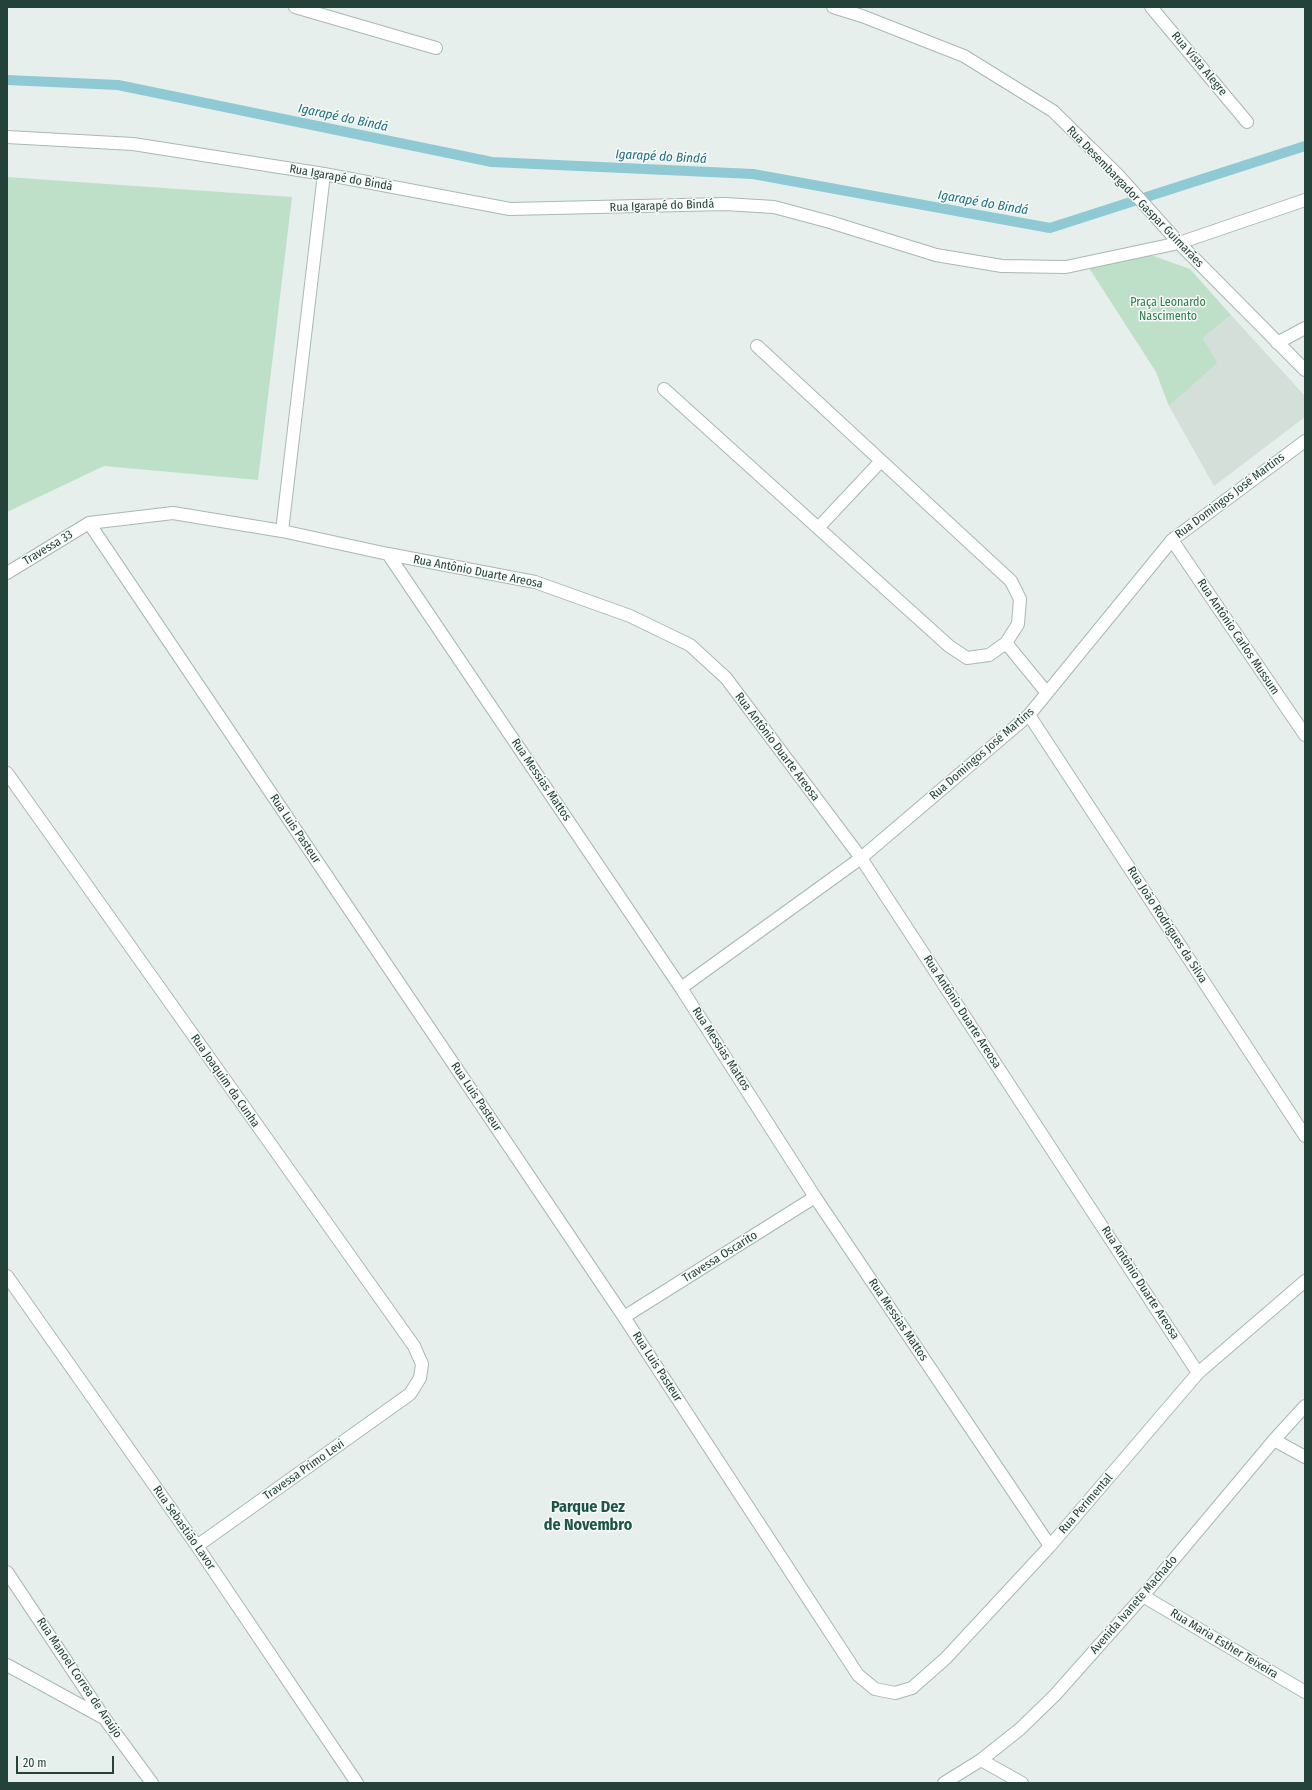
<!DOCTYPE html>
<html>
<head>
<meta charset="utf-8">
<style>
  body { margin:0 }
  #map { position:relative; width:1312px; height:1790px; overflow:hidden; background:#e6efeb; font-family:"Fira Sans Condensed",sans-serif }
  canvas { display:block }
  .frame { position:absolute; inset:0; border:8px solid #24423a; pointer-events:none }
  .scale { position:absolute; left:16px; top:1756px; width:98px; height:18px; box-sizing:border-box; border:2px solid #24423a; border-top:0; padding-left:5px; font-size:12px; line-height:14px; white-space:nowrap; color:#24423a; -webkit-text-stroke:3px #f7fbf9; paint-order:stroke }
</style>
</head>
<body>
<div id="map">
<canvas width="1312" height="1790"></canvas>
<div class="frame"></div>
<div class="scale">20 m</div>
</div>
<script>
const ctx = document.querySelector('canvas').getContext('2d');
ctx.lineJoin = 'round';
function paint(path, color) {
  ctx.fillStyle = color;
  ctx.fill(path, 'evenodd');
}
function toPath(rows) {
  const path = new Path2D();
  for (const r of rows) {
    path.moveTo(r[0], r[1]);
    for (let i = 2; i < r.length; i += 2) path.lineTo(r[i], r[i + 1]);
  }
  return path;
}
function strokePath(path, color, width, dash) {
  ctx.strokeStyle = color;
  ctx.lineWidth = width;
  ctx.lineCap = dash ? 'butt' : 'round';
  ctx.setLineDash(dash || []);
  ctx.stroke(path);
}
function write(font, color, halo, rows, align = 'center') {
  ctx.font = font + ' "Fira Sans Condensed",sans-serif';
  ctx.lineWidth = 3;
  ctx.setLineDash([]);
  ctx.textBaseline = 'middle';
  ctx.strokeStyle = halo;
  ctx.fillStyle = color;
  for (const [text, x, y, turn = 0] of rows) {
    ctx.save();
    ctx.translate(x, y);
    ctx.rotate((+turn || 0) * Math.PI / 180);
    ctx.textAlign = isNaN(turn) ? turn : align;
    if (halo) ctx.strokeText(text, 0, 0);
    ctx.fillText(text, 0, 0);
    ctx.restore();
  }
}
const built = toPath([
  [1231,315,1305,396,1305,417,1214,486,1169,406,1218,363,1203,338]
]);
const green = toPath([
  [7,177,292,197,258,480,104,466,7,512],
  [1151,255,1190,269,1231,315,1203,338,1218,363,1169,406,1156,372,1089,268]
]);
const stream = toPath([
  [7,80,118,85,492,162,753,174,1050,228,1305,146]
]);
const minor = toPath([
  [295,7,436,48],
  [833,7,862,16,964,56,1053,111,1118,175,1179,243,1305,370],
  [1151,7,1247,122],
  [7,137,133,144,324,174,510,209,725,204,774,207,830,222,936,255,1002,266,1066,267,1179,243,1305,200],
  [1277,343,1305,328],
  [664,389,949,646,967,658,989,655,1006,643,1018,624,1020,599,1011,581,757,346],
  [89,523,624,1317,858,1675,875,1689,895,1693,912,1688,946,1658,1050,1546,1198,1373,1305,1281],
  [818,528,881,461],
  [282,531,324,174],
  [1172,540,1305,735],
  [388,554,681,988,815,1197,1050,1546],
  [7,573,89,523,173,513,282,531,388,554,535,582,630,616,690,645,726,678,861,858,1198,1373],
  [1006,643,1047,693],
  [1029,715,1305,1136],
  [7,773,414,1346,422,1364,420,1378,410,1394,197,1546],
  [681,988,861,858,1029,715,1172,540,1305,441],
  [7,1276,197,1546,357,1783],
  [624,1317,815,1197],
  [1274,1440,1305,1457],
  [7,1572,105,1719,152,1783],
  [1143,1596,1305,1692],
  [7,1665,102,1717],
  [981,1760,1022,1783],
  [944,1783,981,1760,1020,1729,1055,1695,1143,1596,1274,1440,1305,1406]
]);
const streetNames = [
  ["Rua Vista Alegre",1199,64,50],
  ["Rua Igarapé do Bindá",341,178,10],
  ["Rua Desembargador Gaspar Guimarães",1135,197,46],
  ["Rua Igarapé do Bindá",662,206,-2],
  ["Rua Domingos José Martins",1230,496,-37],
  ["Travessa 33",48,548,-31],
  ["Rua Antônio Duarte Areosa",478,572,11],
  ["Rua Antônio Carlos Mussum",1238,637,56],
  ["Rua Antônio Duarte Areosa",777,747,53],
  ["Rua Domingos José Martins",982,754,-41],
  ["Rua Messias Mattos",541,780,56],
  ["Rua Luis Pasteur",295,829,56],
  ["Rua João Rodrigues da Silva",1167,925,57],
  ["Rua Antônio Duarte Areosa",962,1012,57],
  ["Rua Messias Mattos",721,1049,57],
  ["Rua Joaquim da Cunha",225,1081,55],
  ["Rua Luis Pasteur",476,1097,56],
  ["Travessa Oscarito",720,1257,-32],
  ["Rua Antônio Duarte Areosa",1140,1283,57],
  ["Rua Messias Mattos",898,1320,56],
  ["Rua Luis Pasteur",657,1367,57],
  ["Travessa Primo Levi",304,1470,-35],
  ["Rua Perimental",1086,1504,-49],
  ["Rua Sebastião Lavor",184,1528,55],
  ["Avenida Ivanete Machado",1134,1605,-49],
  ["Rua Maria Esther Teixeira",1224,1644,31],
  ["Rua Manoel Correa de Araújo",79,1678,56]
];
const parkNames = [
  ["Praça Leonardo",1168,303],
  ["Nascimento",1168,317]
];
const waterNames = [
  ["Igarapé do Bindá",343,118,12],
  ["Igarapé do Bindá",661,157,3],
  ["Igarapé do Bindá",983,203,10]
];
const districtNames = [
  ["Parque Dez",588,1508],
  ["de Novembro",588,1526]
];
paint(built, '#d4dfda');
paint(green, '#bfe0c8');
strokePath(stream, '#8ec9d4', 10);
strokePath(minor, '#a8b8b2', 14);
strokePath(minor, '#fff', 12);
write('12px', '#24423a', '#f7fbf9', streetNames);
write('12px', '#2d7a4b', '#f7fbf9', parkNames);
write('italic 13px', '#1c6f80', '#f7fbf9', waterNames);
write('bold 16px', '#1f5548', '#f7fbf9', districtNames);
</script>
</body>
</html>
